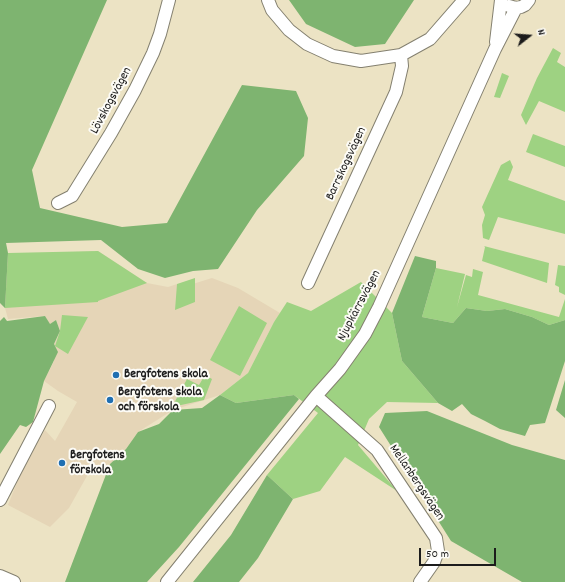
<!DOCTYPE html>
<html>
<head>
<meta charset="utf-8">
<style>
  body { margin:0 }
  #map { position:relative; width:565px; height:582px; overflow:hidden; background:#ece3c4; font-family:Dekko,sans-serif }
  canvas { display:block }
  .north { position:absolute; left:509px; top:16px; width:40px; height:40px; -webkit-text-stroke:3px #fdfcf7; paint-order:stroke; rotate:73deg; font-size:11px; font-weight:700; line-height:16px; text-align:center; color:#1c1c1c }
  .north::after { content:''; display:block; margin:auto; width:14px; height:18px; background:#1c1c1c; clip-path:polygon(50% 0,100% 100%,50% 72%,0 100%) }
  .scale { position:absolute; left:419px; top:548px; width:77px; height:18px; box-sizing:border-box; border:2px solid #1c1c1c; border-top:0; padding-left:5px; font-size:12px; line-height:14px; white-space:nowrap; color:#1c1c1c; -webkit-text-stroke:3px #fdfcf7; paint-order:stroke }
</style>
</head>
<body>
<div id="map">
<canvas width="565" height="582"></canvas>
<div class="north">N</div>
<div class="scale">50 m</div>
</div>
<script>
const ctx = document.querySelector('canvas').getContext('2d');
ctx.lineJoin = 'round';
function paint(path, color) {
  ctx.fillStyle = color;
  ctx.fill(path, 'evenodd');
}
function toPath(rows) {
  const path = new Path2D();
  for (const r of rows) {
    path.moveTo(r[0], r[1]);
    for (let i = 2; i < r.length; i += 2) path.lineTo(r[i], r[i + 1]);
  }
  return path;
}
function strokePath(path, color, width, dash) {
  ctx.strokeStyle = color;
  ctx.lineWidth = width;
  ctx.lineCap = dash ? 'butt' : 'round';
  ctx.setLineDash(dash || []);
  ctx.stroke(path);
}
function write(font, color, halo, rows, align = 'center') {
  ctx.font = font + ' Dekko,sans-serif';
  ctx.lineWidth = 4;
  ctx.setLineDash([]);
  ctx.textBaseline = 'middle';
  ctx.strokeStyle = halo;
  ctx.fillStyle = color;
  for (const [text, x, y, turn = 0] of rows) {
    ctx.save();
    ctx.translate(x, y);
    ctx.rotate((+turn || 0) * Math.PI / 180);
    ctx.textAlign = isNaN(turn) ? turn : align;
    if (halo) ctx.strokeText(text, 0, 0);
    ctx.fillText(text, 0, 0);
    ctx.restore();
  }
}
const built = toPath([
  [98,251,147,283,168,287,177,284,183,287,212,278,238,288,280,313,274,322,248,373,220,395,173,410,138,432,126,449,110,464,101,470,87,463,92,467,69,508,50,527,8,505,24,465,45,430,55,441,77,402,58,391,44,381,54,361,54,344,60,331,56,320,50,325,45,316,8,319,5,308,8,255]
]);
const green = toPath([
  [553,48,561,53,557,62,565,67,565,112,539,101,526,125,521,115,537,78],
  [502,73,509,76,500,98,494,97],
  [533,134,565,146,565,167,526,152],
  [510,160,513,167,508,180,565,201,565,234,498,217,489,240,483,238,482,225,485,215,482,207,501,165],
  [484,246,549,263,547,283,482,261,485,247],
  [98,251,147,283,98,301,98,302,5,308,8,253],
  [558,265,565,266,565,295,559,292,559,287,555,285],
  [436,268,465,274,457,307,466,275,472,277,473,269,483,272,478,295,559,317,565,299,565,320,549,325,532,317,505,309,487,311,466,308,453,323,422,317],
  [195,278,195,302,175,310,177,284],
  [361,282,392,313,402,361,438,403,387,402,369,419,358,445,397,491,345,457,320,491,293,499,267,475,318,413,294,395,236,403,220,395,248,373,274,322,287,302,311,311],
  [239,306,267,323,240,376,210,360],
  [62,315,88,317,68,354,55,346,60,331],
  [205,375,212,379,204,400,172,407,187,379,199,385]
]);
const forest = toPath([
  [0,0,107,0,32,170,40,208,122,227,167,223,242,85,296,91,308,118,304,156,257,210,218,269,193,271,165,278,138,269,101,240,6,243,8,253,5,308,0,303],
  [289,0,414,0,385,44,355,47,306,24],
  [415,256,436,261,436,268,422,317,453,323,466,308,487,311,505,309,532,317,549,325,565,320,565,361,545,423,530,425,525,436,500,429,485,421,471,414,462,404,452,411,438,403,402,361,392,313],
  [45,316,50,324,56,320,60,331,54,344,58,352,44,381,33,422,26,427,20,425,0,454,0,321,4,317,7,321],
  [565,380,565,418,556,410],
  [220,395,236,403,294,395,299,399,179,547,147,582,65,582,110,464,126,449,138,432,159,424,173,410,202,408],
  [427,411,512,445,565,460,565,582,522,582,451,541,379,427,385,413],
  [267,475,293,499,258,558,239,582,193,582,231,535]
]);
const street = toPath([
  [268,0,272,10,289,30,307,44,333,56,361,61,401,55,430,39,464,0],
  [509,6,516,8,521,7,525,5,529,0],
  [496,42,501,0],
  [58,203,72,196,111,133,135,90,153,53,160,34,169,0],
  [308,283,396,92,402,66,401,55],
  [316,396,377,450,436,538,438,551,434,562,420,582],
  [0,500,49,406],
  [0,576,14,582],
  [167,582,316,396,340,369,365,334,379,307,495,49,516,8]
]);
const markers = [
  [116,375,4,"#1f6fb2"],
  [110,400,4,"#1f6fb2"],
  [62,463,4,"#1f6fb2"]
];
const streetNames = [
  ["Lövskogsvägen",112,101,-62],
  ["Barrskogsvägen",347,164,-65],
  ["Njupkärrsvägen",360,306,-62],
  ["Mellanbergsvägen",416,483,56]
];
const poiNames = [
  ["Bergfotens skola",124,375],
  ["Bergfotens skola",118,393],
  ["och förskola",118,408],
  ["Bergfotens",70,456],
  ["förskola",70,471]
];
paint(built, '#e5d5b7');
paint(green, '#9ed282');
paint(forest, '#7eb470');
strokePath(street, '#848070', 14);
strokePath(street, '#fff', 12);
for (const [x, y, r, color] of markers) {
  const dot = new Path2D();
  dot.arc(x, y, r, 0, 2 * Math.PI);
  ctx.fillStyle = color;
  ctx.fill(dot);
  strokePath(dot, '#fdfcf7', 1.5);
}
write('13px', '#1c1c1c', '#fdfcf7', streetNames);
write('bold 13px', '#1c1c1c', '#fdfcf7', poiNames, 'left');
</script>
</body>
</html>
